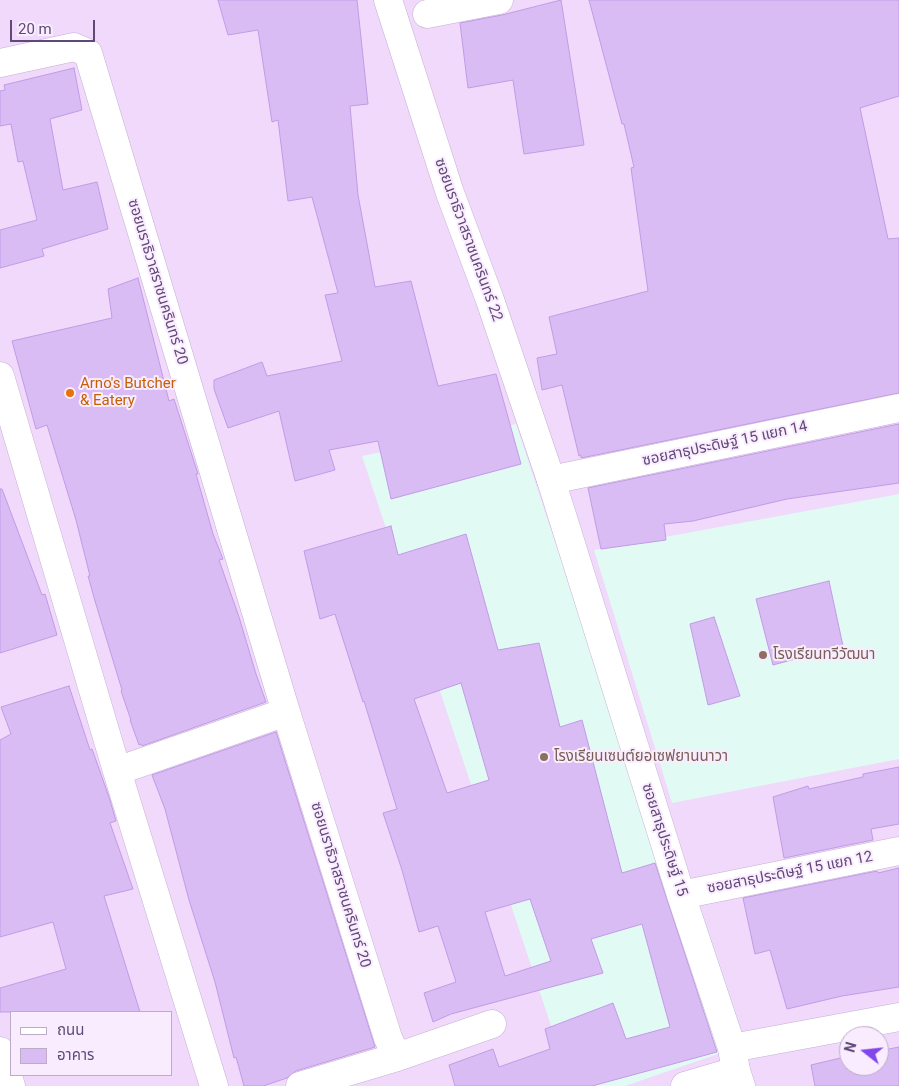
<!DOCTYPE html>
<html>
<head>
<meta charset="utf-8">
<style>
  body { margin:0 }
  #map { position:relative; width:899px; height:1086px; overflow:hidden; background:#f7e5fd; font-family:Roboto,"Noto Sans Thai",sans-serif }
  canvas { display:block }
  .legend { position:absolute; left:10px; top:1011px; width:162px; height:65px; box-sizing:border-box; background:#faecff; border:1px solid #bcabc9; margin:0; padding:6px 9px; list-style:none; font-size:15px; color:#604977 }
  .legend li { display:flex; align-items:center; gap:10px; height:25px }
  .legend b { width:25px; border:1px solid #bcabc9 }
  .north { position:absolute; left:839px; top:1026px; width:50px; height:50px; box-sizing:border-box; background:#faecff; border:1px solid #bcabc9; border-radius:50%; rotate:286deg; font-size:14px; font-weight:700; line-height:20px; text-align:center; color:#604977 }
  .north::after { content:''; display:block; margin:auto; width:18px; height:22px; background:#8146ec; clip-path:polygon(50% 0,100% 100%,50% 72%,0 100%) }
  .scale { position:absolute; left:10px; top:20px; width:85px; height:22px; box-sizing:border-box; border:2px solid #604977; border-top:0; padding-left:6px; font-size:15px; line-height:18px; white-space:nowrap; color:#604977; -webkit-text-stroke:4px #faecff; paint-order:stroke }
</style>
</head>
<body>
<div id="map">
<canvas width="899" height="1086"></canvas>
<ul class="legend">
<li><b style="height:6px;background:#fff"></b>ถนน</li>
<li><b style="height:14px;background:#dabcf4"></b>อาคาร</li>
</ul>
<div class="north">N</div>
<div class="scale">20 m</div>
</div>
<script>
const ctx = document.querySelector('canvas').getContext('2d');
ctx.lineJoin = 'round';
function paint(path, color) {
  ctx.fillStyle = color;
  ctx.fill(path, 'evenodd');
}
function toPath(rows) {
  const path = new Path2D();
  for (const r of rows) {
    path.moveTo(r[0], r[1]);
    for (let i = 2; i < r.length; i += 2) path.lineTo(r[i], r[i + 1]);
  }
  return path;
}
function strokePath(path, color, width, dash) {
  ctx.strokeStyle = color;
  ctx.lineWidth = width;
  ctx.lineCap = dash ? 'butt' : 'round';
  ctx.setLineDash(dash || []);
  ctx.stroke(path);
}
function write(font, color, halo, rows, align = 'center') {
  ctx.font = font + ' Roboto,"Noto Sans Thai",sans-serif';
  ctx.lineWidth = 4;
  ctx.setLineDash([]);
  ctx.textBaseline = 'middle';
  ctx.strokeStyle = halo;
  ctx.fillStyle = color;
  for (const [text, x, y, turn = 0] of rows) {
    ctx.save();
    ctx.translate(x, y);
    ctx.rotate((+turn || 0) * Math.PI / 180);
    ctx.textAlign = isNaN(turn) ? turn : align;
    if (halo) ctx.strokeText(text, 0, 0);
    ctx.fillText(text, 0, 0);
    ctx.restore();
  }
}
const residential = toPath([
  [0,0,899,0,899,1086,0,1086],
  [11,1012,171,1012,171,1075,11,1075],
  [849,1036,879,1036,879,1066,849,1066]
]);
const education = toPath([
  [516,424,724,1052,625,1086,571,1086,362,456],
  [899,494,899,759,672,803,594,550]
]);
const building = toPath([
  [218,0,357,0,368,104,350,106,358,195,375,287,411,281,438,386,496,374,521,464,391,499,378,441,329,450,335,470,295,481,279,411,228,428,214,389,214,380,262,362,267,376,342,361,325,295,338,293,312,197,288,201,278,120,272,122,258,30,228,35,218,0],
  [561,0,584,145,524,154,513,80,468,88,460,23,502,15,561,0],
  [589,0,899,0,899,96,860,108,888,239,899,238,899,393,581,458,581,455,579,456,562,385,542,390,537,358,557,354,549,317,648,291,631,168,634,167,624,124,622,124,589,0],
  [74,68,82,110,50,119,63,190,97,182,108,229,42,249,44,256,0,268,0,230,37,220,23,161,18,162,11,124,0,126,0,91,5,90,4,85,74,68],
  [138,278,169,401,174,399,198,474,196,474,213,534,223,559,219,560,239,617,256,674,266,702,142,746,141,744,139,745,130,720,131,720,121,691,122,690,95,601,88,576,90,576,76,520,47,425,36,429,12,341,112,318,108,289,138,278],
  [899,424,899,483,787,499,693,521,664,524,666,540,601,549,588,488,899,424],
  [0,489,2,489,42,595,45,594,57,635,0,653,0,489],
  [391,526,398,555,466,534,498,650,539,643,560,727,582,720,622,873,655,863,717,1052,592,1086,455,1086,449,1065,493,1049,499,1067,550,1049,545,1029,613,1003,626,1039,670,1027,642,924,591,939,603,973,451,1014,433,1022,424,993,456,982,438,926,419,932,402,870,383,813,397,809,364,701,363,702,335,614,320,619,304,551,391,526],
  [461,683,489,780,447,793,414,699,461,683],
  [530,899,551,961,505,976,485,912,530,899],
  [829,581,843,646,773,665,756,599,829,581],
  [714,617,740,696,708,705,690,624,714,617],
  [69,686,90,750,92,749,109,797,116,821,110,823,133,889,104,896,140,1012,0,1012,0,988,66,969,53,922,0,937,0,740,11,734,1,707,69,686],
  [276,732,375,1047,296,1071,287,1078,263,1086,244,1086,236,1057,234,1058,215,982,189,900,165,809,152,775,276,732],
  [899,767,899,824,871,829,873,840,784,858,773,797,808,786,809,789,863,777,863,774,899,767],
  [899,868,899,987,842,996,787,1009,770,950,755,954,743,898,877,871,878,873,899,868],
  [899,1047,899,1086,815,1086,811,1065,849,1056,849,1066,879,1066,879,1051,899,1047]
]);
const minor = toPath([
  [427,14,499,0],
  [0,63,74,47,88,53,286,712],
  [0,376,117,771,214,1086],
  [551,480,899,408],
  [117,771,286,712,388,1038,397,1057],
  [681,895,899,851],
  [732,1048,899,1017],
  [0,1051,11,1086],
  [300,1086,397,1057,492,1024],
  [685,1086,736,1071]
]);
const tertiary = toPath([
  [388,0,450,193,490,300,551,480,681,895,732,1048,736,1071,741,1086]
]);
const markers = [
  [70,393,5,"#e8710a"],
  [763,655,5,"#8d6e63"],
  [544,757,5,"#8d6e63"]
];
const streetNames = [
  ["ซอยนราธิวาสราชนครินทร์ 22",468,240,70],
  ["ซอยนราธิวาสราชนครินทร์ 20",157,282,73],
  ["ซอยสาธุประดิษฐ์ 15 แยก 14",725,444,-12],
  ["ซอยสาธุประดิษฐ์ 15",664,840,72],
  ["ซอยสาธุประดิษฐ์ 15 แยก 12",790,873,-11],
  ["ซอยนราธิวาสราชนครินทร์ 20",340,885,73]
];
const foodNames = [
  ["Arno's Butcher",80,384],
  ["& Eatery",80,401]
];
const educationNames = [
  ["โรงเรียนทวีวัฒนา",773,655],
  ["โรงเรียนเซนต์ยอเซฟยานนาวา",554,757]
];
paint(residential, '#f0d9fa');
paint(education, '#e2faf4');
paint(building, '#dabcf4');
strokePath(building, '#c29be7', 1);
strokePath(minor, '#c5b0d4', 29);
strokePath(tertiary, '#c5b0d4', 29);
strokePath(minor, '#fff', 28);
strokePath(tertiary, '#fff', 28);
for (const [x, y, r, color] of markers) {
  const dot = new Path2D();
  dot.arc(x, y, r, 0, 2 * Math.PI);
  ctx.fillStyle = color;
  ctx.fill(dot);
  strokePath(dot, '#faecff', 2);
}
write('15px', '#604977', '#faecff', streetNames);
write('15px', '#c56008', '#faecff', foodNames, 'left');
write('15px', '#785e54', '#faecff', educationNames, 'left');
</script>
</body>
</html>
